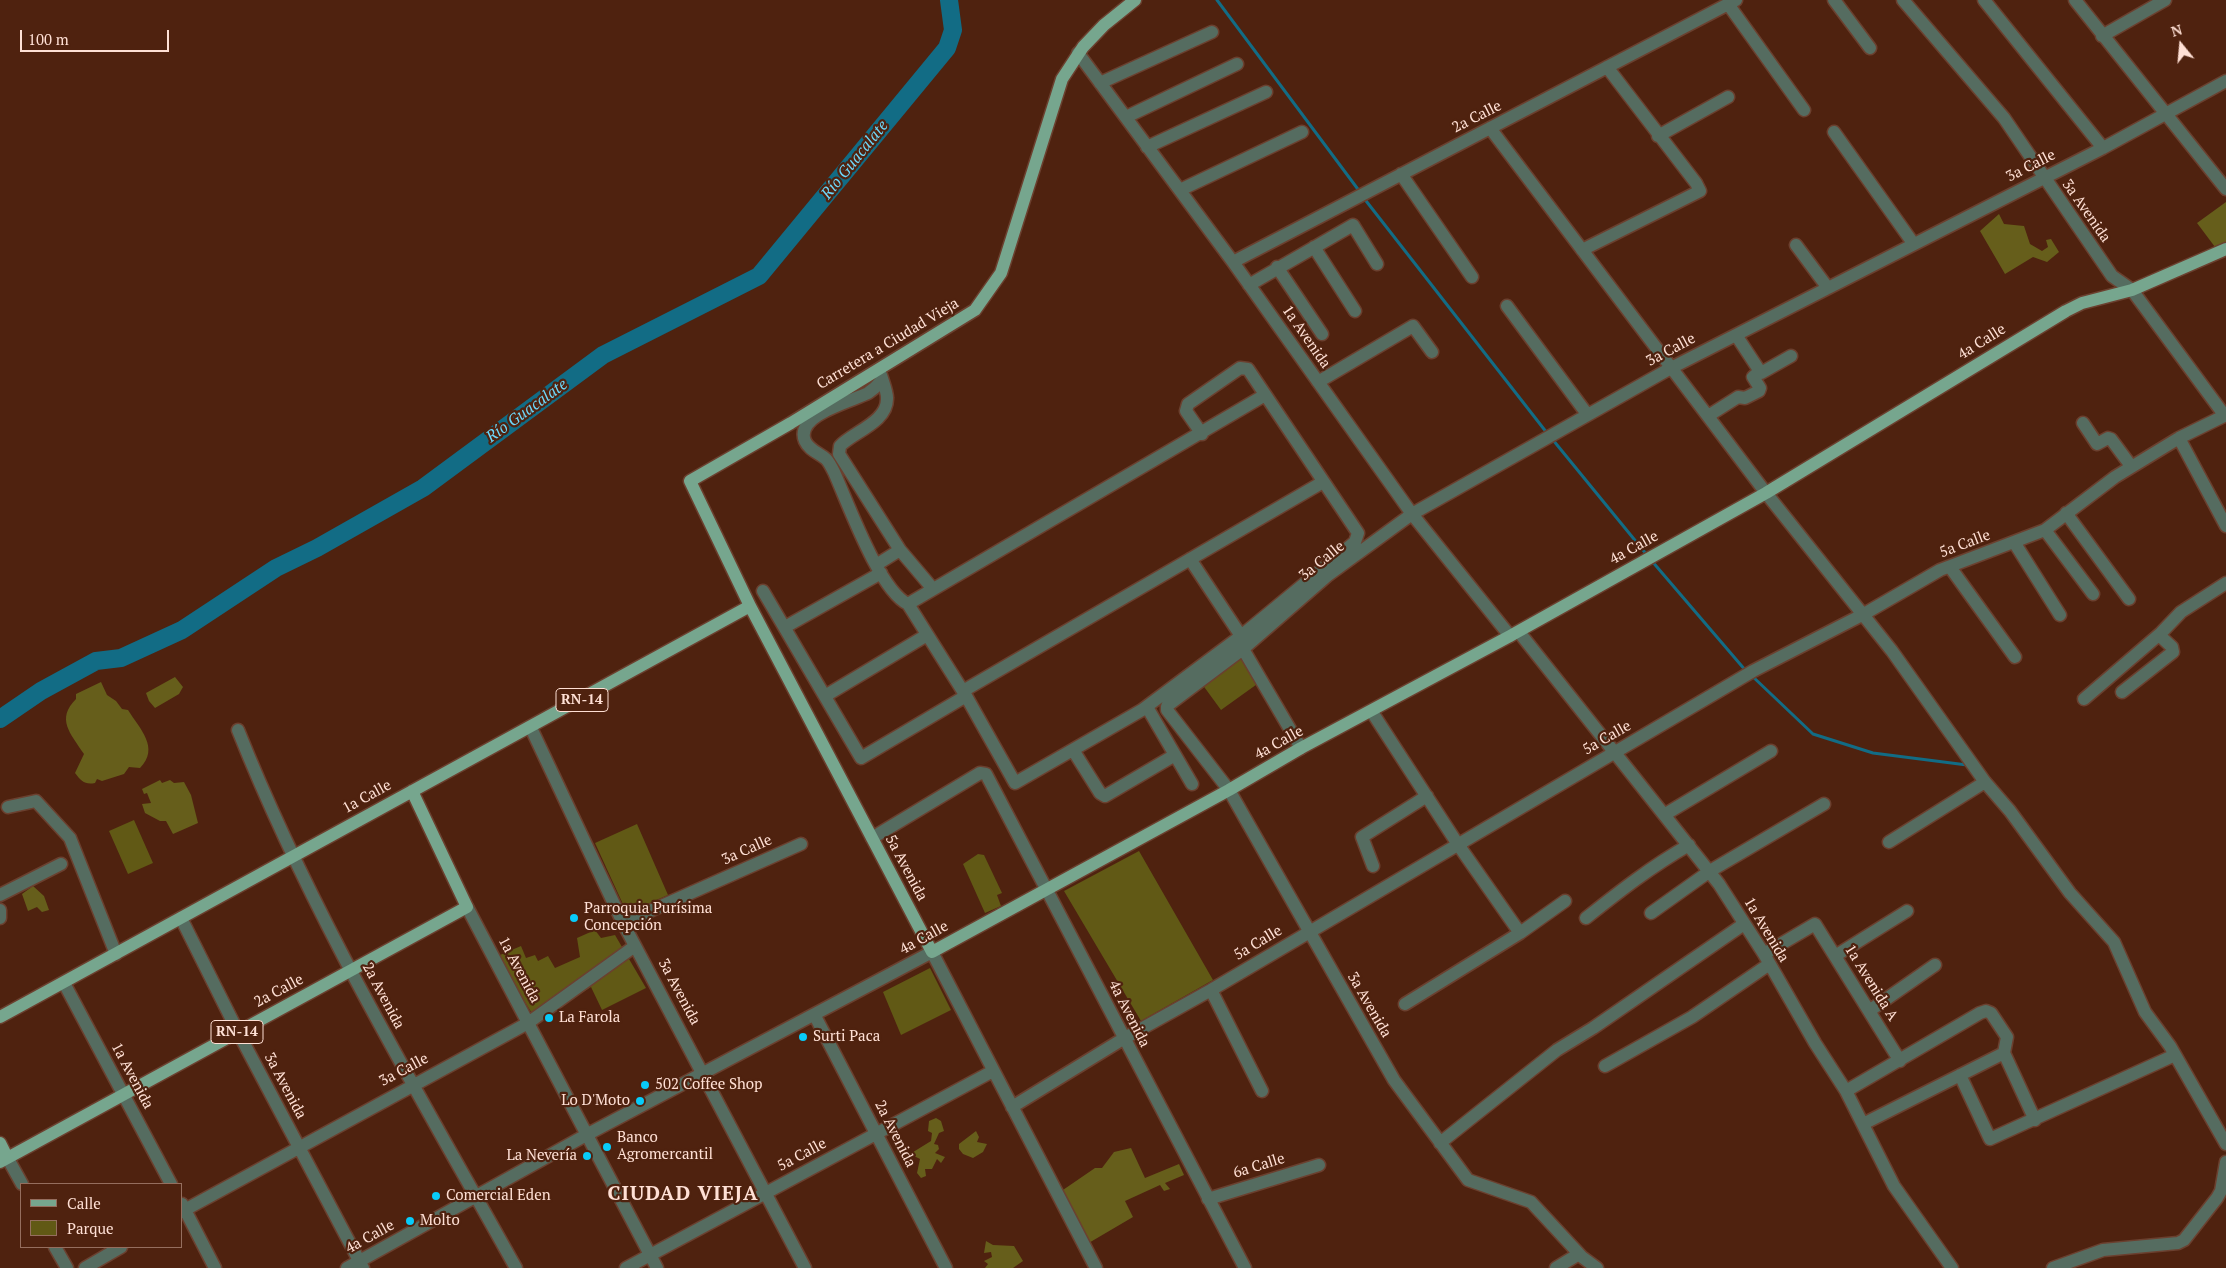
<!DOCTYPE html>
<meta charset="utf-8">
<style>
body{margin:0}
#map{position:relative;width:2226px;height:1268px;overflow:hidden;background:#4f220f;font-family:"PT Serif",serif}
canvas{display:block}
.legend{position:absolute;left:20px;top:1183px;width:162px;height:65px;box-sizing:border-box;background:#4f220f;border:1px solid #956e5e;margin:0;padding:6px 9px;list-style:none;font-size:15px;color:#ffe0d5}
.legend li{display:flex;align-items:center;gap:10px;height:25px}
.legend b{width:25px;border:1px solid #956e5e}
.north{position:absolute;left:2156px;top:20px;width:50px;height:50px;-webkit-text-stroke:4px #4f220f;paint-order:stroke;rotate:343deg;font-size:14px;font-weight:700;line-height:20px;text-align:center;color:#ffe0d5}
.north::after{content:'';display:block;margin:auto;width:18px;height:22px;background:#ffe0d5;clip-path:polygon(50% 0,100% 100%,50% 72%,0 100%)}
.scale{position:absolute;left:20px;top:30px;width:149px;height:22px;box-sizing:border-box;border:2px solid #ffe0d5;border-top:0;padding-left:6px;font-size:15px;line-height:18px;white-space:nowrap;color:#ffe0d5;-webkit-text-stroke:4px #4f220f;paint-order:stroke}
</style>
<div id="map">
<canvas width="2226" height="1268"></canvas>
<ul class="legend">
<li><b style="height:6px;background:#76a68e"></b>Calle</li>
<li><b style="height:14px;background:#615915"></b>Parque</li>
</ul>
<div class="north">N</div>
<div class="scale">100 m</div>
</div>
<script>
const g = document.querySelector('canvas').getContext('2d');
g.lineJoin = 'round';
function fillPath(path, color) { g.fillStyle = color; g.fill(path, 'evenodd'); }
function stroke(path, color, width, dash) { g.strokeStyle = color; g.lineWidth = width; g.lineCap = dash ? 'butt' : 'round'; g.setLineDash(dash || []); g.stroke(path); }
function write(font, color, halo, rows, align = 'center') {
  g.font = font + ' "PT Serif",serif'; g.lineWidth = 4.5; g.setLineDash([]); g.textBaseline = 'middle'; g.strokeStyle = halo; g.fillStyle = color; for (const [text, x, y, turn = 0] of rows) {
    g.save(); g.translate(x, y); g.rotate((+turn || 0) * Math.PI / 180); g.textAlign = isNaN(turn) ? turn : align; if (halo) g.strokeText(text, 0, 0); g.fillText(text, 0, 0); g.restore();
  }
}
fillPath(new Path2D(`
 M 1242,655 L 1260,682 L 1221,710 L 1202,684 Z
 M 134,820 L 153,863 L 128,874 L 109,831 Z
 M 637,824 L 668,895 L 627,913 L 595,843 Z
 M 1139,851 L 1213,980 L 1141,1021 L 1064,891 Z
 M 978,854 L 984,855 L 1002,893 L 997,895 L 1001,906 L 985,913 L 963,864 Z
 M 595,930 L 601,938 L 615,935 L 646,988 L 602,1010 L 591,987 L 537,1021 L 517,990 L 500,955 L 521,946 L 526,958 L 535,955 L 538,961 L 548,956 L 555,968 L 580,957 L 577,938 Z
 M 930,968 L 951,1010 L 901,1035 L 883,992 Z`), '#615915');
fillPath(new Path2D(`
 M 2226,202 L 2226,243 L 2215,247 L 2197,223 Z
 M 1999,214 L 2004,224 L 2024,226 L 2030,244 L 2042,251 L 2048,247 L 2046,240 L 2051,239 L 2059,252 L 2047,262 L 2033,257 L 2005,274 L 1980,231 Z
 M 175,677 L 183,687 L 179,694 L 155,708 L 149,701 L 146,693 Z
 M 101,682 L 107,695 L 116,701 L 122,709 L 128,710 C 140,729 160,748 140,768 L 129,767 L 124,774 L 102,781 L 97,779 L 95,783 C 85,785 81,781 75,773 L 84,754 C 70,733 56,719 76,699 L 76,694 Z
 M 160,780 L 162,783 L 170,780 L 174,783 L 184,782 L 191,795 L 198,823 L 173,834 L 166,821 L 160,821 L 145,813 L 142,804 L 151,803 L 147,793 L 144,794 L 142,789 Z
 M 33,886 L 44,896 L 49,910 L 42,912 L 37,907 L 28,911 L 22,894 Z
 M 936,1118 L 941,1121 L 944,1131 L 939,1133 L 934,1144 L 938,1145 L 939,1149 L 935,1153 L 945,1157 L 941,1163 L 937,1159 L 932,1169 L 925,1169 L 926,1176 L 921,1178 L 917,1173 L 920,1159 L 910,1154 L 931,1141 L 932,1133 L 928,1131 L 929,1121 Z
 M 976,1131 L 979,1137 L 977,1142 L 987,1144 L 983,1152 L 973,1158 L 963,1154 L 959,1149 L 959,1144 Z
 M 1131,1148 L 1145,1178 L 1179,1164 L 1184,1175 L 1165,1183 L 1170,1189 L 1164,1191 L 1160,1185 L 1125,1201 L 1133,1217 L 1087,1244 L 1060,1192 L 1095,1168 L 1102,1168 L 1114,1152 Z
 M 986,1241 L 993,1245 L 1014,1246 L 1023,1261 L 1013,1268 L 985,1268 L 988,1264 L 984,1261 L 992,1257 L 991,1252 L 984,1253 Z`), '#665e1b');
stroke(new Path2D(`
 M 1217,0 L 1360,192
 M 1363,197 L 1547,433
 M 1553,440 L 1647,555
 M 1651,560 L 1746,671
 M 1751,675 L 1813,734 L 1873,753 L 1967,765`), '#126c85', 3);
stroke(new Path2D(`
 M 0,719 L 41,691 L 96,661 L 121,658 L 182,630 L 276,568 L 317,548 L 423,488 L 603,355 L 759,276 L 947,48 L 953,30 L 949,0`), '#126c85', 18);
const minor = new Path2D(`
 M 1834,0 L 1870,48
 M 1903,0 L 2004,118 L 2112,276 L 2132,290 L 2225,416
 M 1984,0 L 2103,148
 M 2075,0 L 2226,189
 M 1728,4 L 1804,110
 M 2102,36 L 2165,0
 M 1078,53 L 1233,262 L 1412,514 L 1510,636
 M 1100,83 L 1212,32
 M 1126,117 L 1237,64
 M 1490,128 L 1766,493 L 1892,651 L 1985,782 L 2010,811 L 2070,893 L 2114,942 L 2145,1012 L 2170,1046 L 2226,1144
 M 1834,132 L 1913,243
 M 1658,136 L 1728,97
 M 1147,147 L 1266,92
 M 1401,174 L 1472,277
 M 1180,190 L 1302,132
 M 1796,245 L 1828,288
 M 1314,247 L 1355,311
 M 1582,250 L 1700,191 L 1696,183 L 1607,67
 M 1233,262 L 1736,0
 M 1277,267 L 1322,334
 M 1249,285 L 1353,225 L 1377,264
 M 1507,306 L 1587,414
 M 1736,335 L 1761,373 L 1791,356
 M 881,375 C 883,382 887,391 887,398 C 888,422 853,432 840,446 L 839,454 L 900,550 L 933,589
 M 882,380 C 878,385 874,389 868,393 C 853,401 794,415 805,441 C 809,450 819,453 826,459 C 829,462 832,468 834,472 C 848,503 879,590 908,604 L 966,696 L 1015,783 L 1142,710 L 1241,636 L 1355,542 L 1358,533 L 1248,369 L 1240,368 L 1188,404 L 1186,411 L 1202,434
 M 1318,382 L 1413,326 L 1432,352
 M 1708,416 L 1738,397 L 1745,398 L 1759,391 L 1760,388 L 1753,377 L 1760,371
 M 2083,423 L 2097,444 L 2108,438 L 2111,439 L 2131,466
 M 2179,438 L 2226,526
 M 2066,513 L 2129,599
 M 2045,530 L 2093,594
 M 2014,542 L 2060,615
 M 1190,559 L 1241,636
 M 876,565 L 900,550
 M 1950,567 L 2015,657
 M 763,591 L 861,758 L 966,696
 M 908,604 L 1265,395
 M 785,627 L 881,573
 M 1519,632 L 1719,884 L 1764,954 L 1815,1043 L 1846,1091 L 1894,1186 L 1952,1268
 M 1243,649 L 1301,748
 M 963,691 L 1323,482
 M 2122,692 L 2173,652 L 2172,647 L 2159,635
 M 825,696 L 927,635
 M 2084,699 L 2161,633 L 2181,612 L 2226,583
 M 1147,707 L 1192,784
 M 1372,712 L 1457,843 L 1520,933
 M 531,728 L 623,923 L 805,1268
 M 238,730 C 313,918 418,1092 516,1268
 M 1073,750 L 1100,793 L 1105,796 L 1175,755
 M 8,807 L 36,801 L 70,838 L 116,954
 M 1664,815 L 1771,751
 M 872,838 L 980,773 L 986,774 L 1245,1268
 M 1889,842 L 1985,782
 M 1373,866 L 1362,837 L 1427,796
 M 0,895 L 61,864
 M 467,907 L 657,1268
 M 0,910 L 0,918
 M 1651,913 L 1710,871 L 1824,804
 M 181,918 L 238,1032 L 363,1268
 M 1586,918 C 1620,891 1652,866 1689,845
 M 623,923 L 801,844
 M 1764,954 L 1815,924 L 1900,1061
 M 1835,956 L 1907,911
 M 64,983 L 171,1184
 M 1211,990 L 1262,1091
 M 1405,1004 L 1520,933 L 1565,901
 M 1869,1011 L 1935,965
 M 815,1016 L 946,1268
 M 2004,1053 L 2035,1120
 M 1605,1066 L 1692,1017 L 1768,965
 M 1960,1075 L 1990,1139 L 2175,1055
 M 1846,1091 L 1980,1013 L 1986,1011 L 1991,1013 L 2007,1037 L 2004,1053 L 1863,1124
 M 1012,1107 L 1123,1039 L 1211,990 L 1753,671 L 1864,614 L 1940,570 L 2045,530 L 2115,477 L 2179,438 L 2226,415
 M 1440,1143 L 1557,1050 L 1593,1028 L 1744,924
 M 7,1157 L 22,1184
 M 1208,1199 L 1319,1165
 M 182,1204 L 215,1268
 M 181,1212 L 528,1023 L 635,946
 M 55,1247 L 67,1268
 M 85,1268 L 121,1247
 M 347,1268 L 588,1134 L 932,952 L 1096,1268
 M 626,1268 L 993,1071
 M 1556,1268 L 1579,1254
 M 1597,1268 L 1582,1257 L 1531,1202 L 1468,1180 L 1394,1080 L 1229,790 L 1167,710 L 1167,706 L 1243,649 L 1327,576 L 1412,514 L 1671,368 L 2103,148 L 2226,81
 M 2053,1268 L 2103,1250 L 2178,1243 L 2184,1240 L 2217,1198 L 2221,1191 L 2226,1162`);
const major = new Path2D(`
 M 1135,0 L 1104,25 L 1083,47 L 1062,79 L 1001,273 L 975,310 L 791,423 L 690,481 L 750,606 L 932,952 L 1229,790 L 1301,748 L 1510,636 L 1766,493 L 2066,311 L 2082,303 L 2132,290 L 2226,249
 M 0,1017 L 750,606
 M 0,1143 L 7,1157
 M 0,1162 L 467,907 L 412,791`);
stroke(minor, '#6b402f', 15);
stroke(major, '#6b402f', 15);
stroke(minor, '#556c60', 12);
stroke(major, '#76a68e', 12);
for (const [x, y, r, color] of [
 [574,918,5,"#08cbf9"],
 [549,1018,5,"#08cbf9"],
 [803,1037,5,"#08cbf9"],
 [645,1085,5,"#08cbf9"],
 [640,1101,5,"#08cbf9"],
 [607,1147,5,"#08cbf9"],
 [587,1156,5,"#08cbf9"],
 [436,1196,5,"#08cbf9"],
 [410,1221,5,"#08cbf9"]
]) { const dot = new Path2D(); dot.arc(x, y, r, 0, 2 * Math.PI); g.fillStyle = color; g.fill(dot); stroke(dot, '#4f220f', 2); }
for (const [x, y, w] of [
 [582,700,52],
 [237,1032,52]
]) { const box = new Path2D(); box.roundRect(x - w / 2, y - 11.5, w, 23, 4); g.fillStyle = '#4f220f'; g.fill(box); stroke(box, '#ffe0d5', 1); }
write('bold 14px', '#ffe0d5', null, [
 ["RN-14",582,700],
 ["RN-14",237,1032]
]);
write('15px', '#ffe0d5', '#4f220f', [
 ["2a Calle",1477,117,-27],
 ["3a Calle",2031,166,-27],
 ["3a Avenida",2086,211,55],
 ["1a Avenida",1306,337,55],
 ["4a Calle",1982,342,-32],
 ["Carretera a Ciudad Vieja",888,344,-31],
 ["3a Calle",1671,350,-28],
 ["5a Calle",1965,544,-21],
 ["4a Calle",1634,548,-29],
 ["3a Calle",1322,561,-39],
 ["5a Calle",1607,738,-30],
 ["4a Calle",1279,743,-29],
 ["1a Calle",367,797,-29],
 ["3a Calle",747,850,-24],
 ["5a Avenida",906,868,62],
 ["1a Avenida",1766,930,59],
 ["4a Calle",924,938,-29],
 ["5a Calle",1258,943,-31],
 ["1a Avenida",519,970,62],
 ["1a Avenida A",1871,983,58],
 ["2a Calle",279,991,-28],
 ["3a Avenida",679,992,62],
 ["2a Avenida",383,996,62],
 ["3a Avenida",1369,1005,60],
 ["4a Avenida",1129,1014,63],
 ["3a Calle",404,1070,-28],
 ["1a Avenida",132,1076,62],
 ["3a Avenida",285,1086,62],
 ["2a Avenida",895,1134,63],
 ["5a Calle",802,1155,-28],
 ["6a Calle",1259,1166,-17],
 ["4a Calle",370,1237,-29]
]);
write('15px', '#ffe0d5', '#4f220f', [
 ["Parroquia Purísima",584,909],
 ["Concepción",584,926],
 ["La Farola",559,1018],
 ["Surti Paca",813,1037],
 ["502 Coffee Shop",655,1085],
 ["Lo D'Moto",630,1101,"right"],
 ["Banco",617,1138],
 ["Agromercantil",617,1155],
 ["La Nevería",577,1156,"right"],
 ["Comercial Eden",446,1196],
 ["Molto",420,1221]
], 'left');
write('italic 16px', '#6dd8fb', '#4f220f', [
 ["Río Guacalate",855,160,-51],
 ["Río Guacalate",527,411,-36]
]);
g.letterSpacing = '1px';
write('bold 20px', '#ffe0d5', '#4f220f', [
 ["CIUDAD VIEJA",683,1194]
]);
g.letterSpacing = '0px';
</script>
